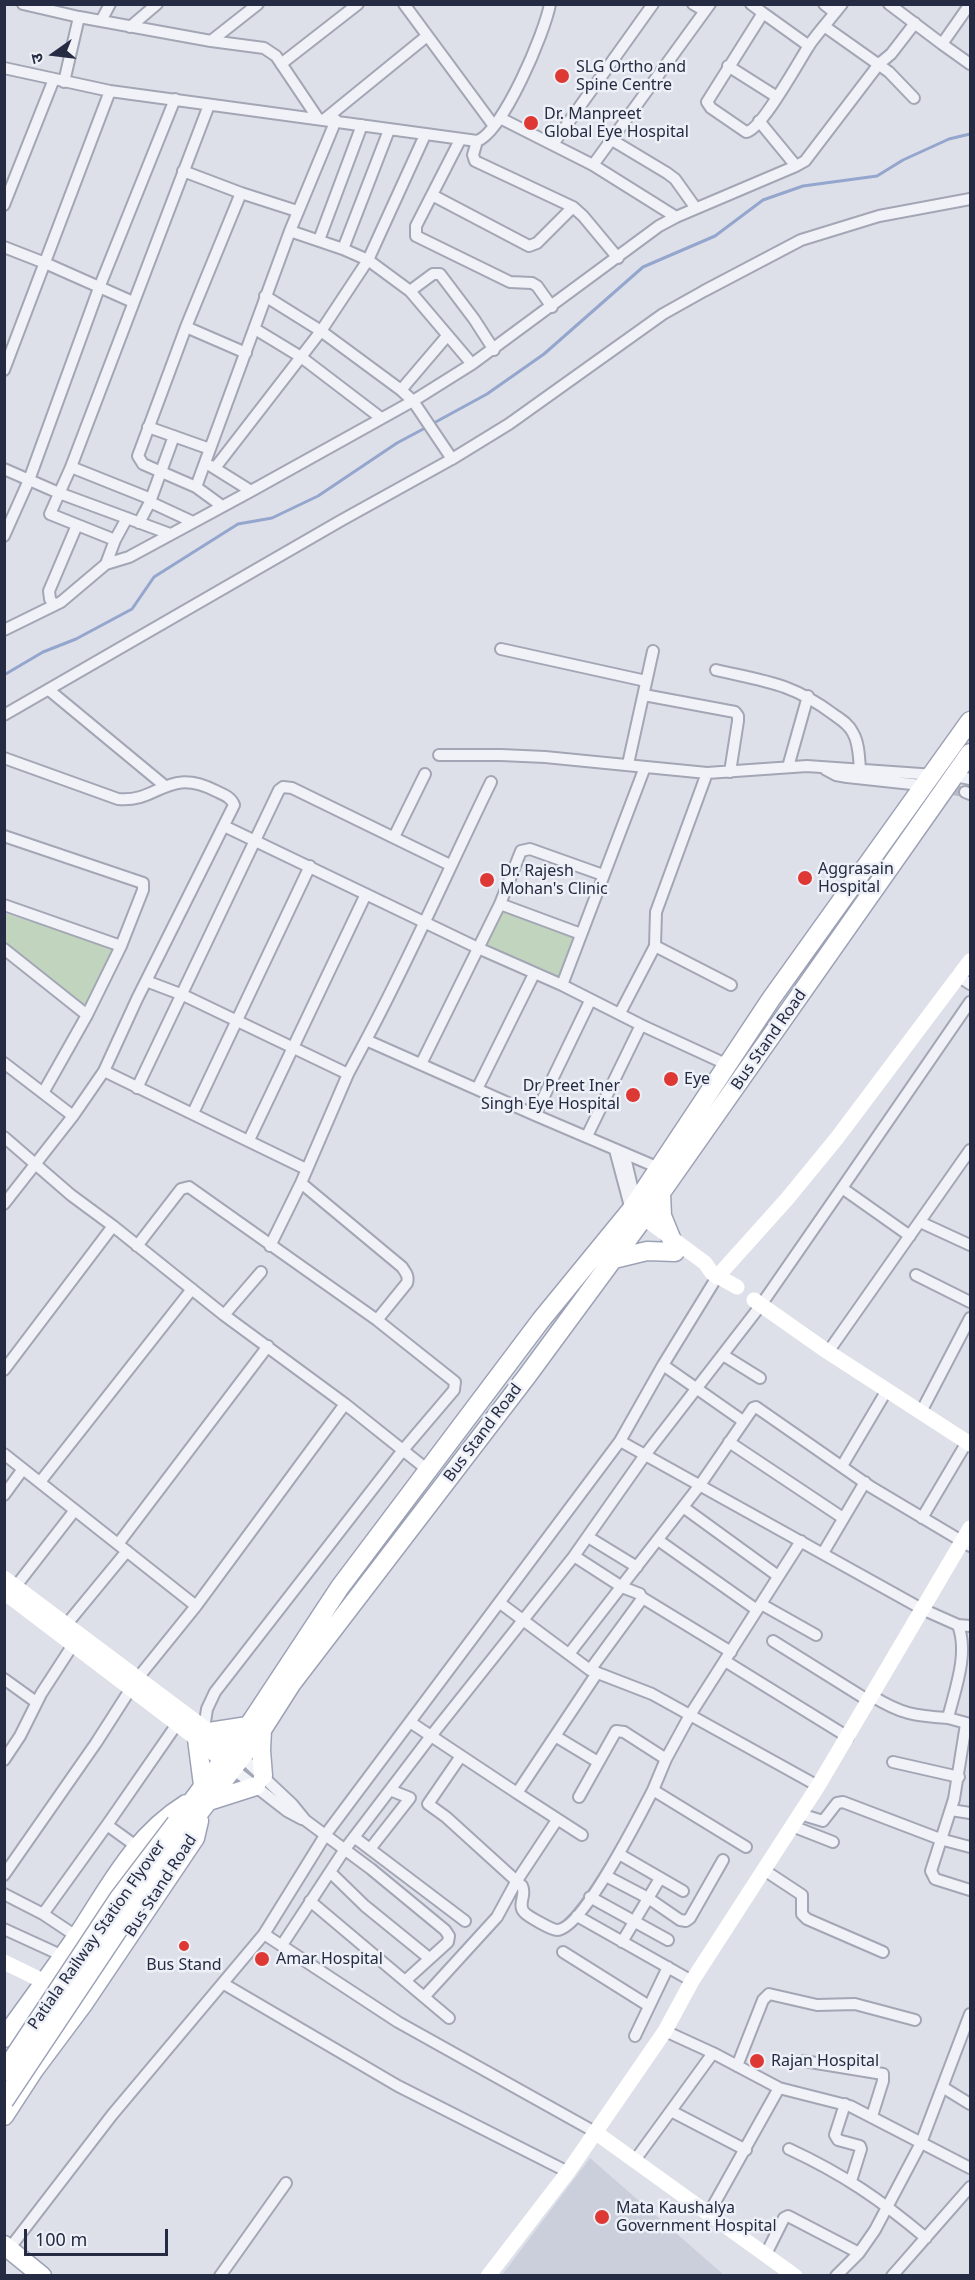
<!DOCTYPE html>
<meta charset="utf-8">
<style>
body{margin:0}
#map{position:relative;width:975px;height:2280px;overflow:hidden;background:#dee0e9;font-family:"Noto Sans","Noto Sans Devanagari",sans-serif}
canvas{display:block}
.frame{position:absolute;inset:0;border:6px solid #252b42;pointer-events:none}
.north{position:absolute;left:24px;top:24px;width:60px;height:60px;-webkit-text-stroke:4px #edf0f7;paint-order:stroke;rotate:256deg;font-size:16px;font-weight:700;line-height:24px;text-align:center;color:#252b42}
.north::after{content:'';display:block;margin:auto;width:21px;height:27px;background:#252b42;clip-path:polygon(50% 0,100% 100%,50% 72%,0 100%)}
.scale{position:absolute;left:24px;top:2229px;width:144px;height:27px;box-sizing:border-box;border:3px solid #252b42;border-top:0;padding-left:8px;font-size:18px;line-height:21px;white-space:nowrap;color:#252b42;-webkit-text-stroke:4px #edf0f7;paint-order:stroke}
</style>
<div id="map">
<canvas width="975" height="2280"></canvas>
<div class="frame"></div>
<div class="north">उ</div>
<div class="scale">100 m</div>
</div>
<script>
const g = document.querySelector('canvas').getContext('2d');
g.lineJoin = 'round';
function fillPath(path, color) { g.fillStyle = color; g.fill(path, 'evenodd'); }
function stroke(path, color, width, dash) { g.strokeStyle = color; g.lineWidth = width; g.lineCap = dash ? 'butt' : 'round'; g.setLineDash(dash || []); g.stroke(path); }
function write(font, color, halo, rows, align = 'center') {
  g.font = font + ' "Noto Sans",sans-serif'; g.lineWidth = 5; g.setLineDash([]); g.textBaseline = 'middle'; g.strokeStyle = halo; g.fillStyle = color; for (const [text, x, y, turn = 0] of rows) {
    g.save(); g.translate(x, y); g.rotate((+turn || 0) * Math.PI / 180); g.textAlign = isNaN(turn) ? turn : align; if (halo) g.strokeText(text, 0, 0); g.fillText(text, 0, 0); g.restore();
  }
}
fillPath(new Path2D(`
 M 590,2158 L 724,2275 L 502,2275 Z`), '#cbcfdb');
fillPath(new Path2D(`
 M 502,908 L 576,933 L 559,977 L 485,945 Z
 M 4,913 L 115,948 L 85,1009 L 5,944 Z`), '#c0d4be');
stroke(new Path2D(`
 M 432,424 L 487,394 L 544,354 L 643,267 L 715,236 L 763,200 L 803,186 L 877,176 L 903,160 L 949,139 L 970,134
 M 4,675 L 43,652 L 76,639 L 132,609 L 154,577 L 238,524 L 272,518 L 318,496 L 397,443 L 427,427`), '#94a6cd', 3);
stroke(new Path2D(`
 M 921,785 L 965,792`), '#b9bcc8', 10, [10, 5]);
const street = new Path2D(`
 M 23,4 L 79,17 L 64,82
 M 404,4 L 494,126
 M 693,4 L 705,11
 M 751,4 L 763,13 L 707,102 L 711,108 L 746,132 C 761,131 800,59 810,44 C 820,30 832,17 842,4
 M 824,4 L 834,12
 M 889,4 L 942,44 L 970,4
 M 763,13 L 809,46
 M 79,17 L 211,41 L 264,48 L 276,56 L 317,117
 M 101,21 L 110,4
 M 824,26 L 889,72 L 914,98
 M 130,27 L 157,4
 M 211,41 L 258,4
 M 942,44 L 970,64
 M 281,64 L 358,4
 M 728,66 L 777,97
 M 4,68 L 110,91 L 477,141 C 503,132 545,32 550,4
 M 500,118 L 593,165 L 676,217
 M 325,119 L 427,36
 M 759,121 L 796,166
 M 389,130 L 343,249 L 368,260 L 425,135
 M 460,140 L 416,226 L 416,236 L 510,282 L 532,283 L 537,286 L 552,307
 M 612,140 L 667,173 L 675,179 L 695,207
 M 477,141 L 473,155 L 475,161 L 573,207 L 583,216 L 618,258
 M 553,144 L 653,4
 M 593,165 L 710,4
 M 183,171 L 241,193 L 297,211
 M 432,195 L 529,246 L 537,243 L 573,207
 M 4,205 L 54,79
 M 290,231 L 343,249
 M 319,240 L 362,125
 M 4,247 L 45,263 L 133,302
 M 410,291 L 433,274 L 440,274 L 474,319 L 494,350
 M 265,296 L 321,331 L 401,390 L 413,401 L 452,459
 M 186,327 L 246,353
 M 255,329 L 301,357 L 381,418
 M 4,370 L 110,91
 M 401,390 L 447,336
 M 148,427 L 210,449
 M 211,466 L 251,491
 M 71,467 L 50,514 L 115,540
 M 215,468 L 321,331 L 368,260 L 410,291 L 472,364
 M 4,469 L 59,493 L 170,534
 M 196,487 L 290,231 L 336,120
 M 151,499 L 174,436
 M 222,506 L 196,487 L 143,464 L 138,456 L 186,327 L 241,193
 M 193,522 L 150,502 L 151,499 L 71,467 L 209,105
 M 139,523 L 150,502
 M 4,536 L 29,480 L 99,288 L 175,99
 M 106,564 L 115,540 L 127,518
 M 54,605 L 50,599 L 49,591 L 77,525
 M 4,630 L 61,602 L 106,564 L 129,557 L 251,491 L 413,401 L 472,364 L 659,226 L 676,217 L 796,166 L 805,161 L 879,64 L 891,54 L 915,23
 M 501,649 L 646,681
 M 716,670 C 764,681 792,683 833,714 C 840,719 849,724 853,733 C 859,743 859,758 860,769
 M 49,690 L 165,786
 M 644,695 L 735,712 L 738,716 L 738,721 L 730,772
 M 4,715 L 342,520 L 452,459 L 509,424 L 663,314 L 704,291 L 801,240 L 879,216 L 970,199
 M 439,755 L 501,755 L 545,757 L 707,773 L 807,766 L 935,775
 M 4,758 L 118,799 C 159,803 167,766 216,791 C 224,795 231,797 234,805 L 137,999 L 104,1071 L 73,1116
 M 628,764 L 653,651
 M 788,767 L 808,696
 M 825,769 L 836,775 L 847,777 L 921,785
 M 950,775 L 970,779
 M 965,792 L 970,794
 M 224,826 L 478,948 L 562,985 L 641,1025 L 728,1065
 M 4,836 L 143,883 L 143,890 L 121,946 L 87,1015
 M 394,837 L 425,774
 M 500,904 L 581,934
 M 4,905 L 121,946
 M 655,946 L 731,985
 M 4,949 L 87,1015 L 43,1093
 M 958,976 L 970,984
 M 146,981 L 183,995 L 348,1074 L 366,1040 L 535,1115 L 659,1168
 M 562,985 L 645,767
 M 620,1013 L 655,946 L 656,912 L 707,773
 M 366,1040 C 411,956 449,868 491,782
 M 4,1063 L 73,1116 L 4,1204
 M 421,1064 L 500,904 L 521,851 L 530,849 L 603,875
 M 104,1071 L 306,1169
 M 137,1088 L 279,790 L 283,787 L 292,788 L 450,865
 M 477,1089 L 534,974
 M 193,1113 L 310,866
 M 535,1115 L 590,1001
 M 587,1136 L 641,1025
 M 4,1137 L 71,1195 L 113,1226 L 224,1315 L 345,1404 L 429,1471
 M 249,1140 L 366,894
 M 615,1150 L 631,1210
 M 624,1153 L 633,1191
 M 301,1183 L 402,1267 C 406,1273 409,1276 407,1283 L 377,1320
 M 842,1188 L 970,1002
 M 920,1222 L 970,1245
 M 137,1246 L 181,1189 L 189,1187 L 377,1320 L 455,1382 L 454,1390 L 403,1450 L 215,1692 L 207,1709 L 204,1729
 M 270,1246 L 301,1183 L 348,1074
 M 916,1275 L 970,1302
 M 224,1315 L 261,1272
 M 828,1352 L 970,1150
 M 723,1355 L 760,1378
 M 663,1365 L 743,1421
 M 4,1370 L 113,1226
 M 921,1412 L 970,1318
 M 620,1441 L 922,1609 L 958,1625 C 969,1654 955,1689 948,1718 L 970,1724
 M 729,1442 L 843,1518
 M 4,1454 L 196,1606 L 345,1404
 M 842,1466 L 887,1390
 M 40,1482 L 192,1289
 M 4,1495 L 23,1469
 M 683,1507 L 778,1576
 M 922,1518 L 967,1442
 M 588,1537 L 637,1567
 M 658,1540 L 757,1610
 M 118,1544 L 268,1346
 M 823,1553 L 865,1482
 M 574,1556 L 622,1587 L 640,1594 L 642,1599 L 590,1670
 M 16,1586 L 75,1510
 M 641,1597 L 731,1652
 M 500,1603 L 590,1670 L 652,1694 L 818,1786
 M 761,1604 L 816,1635
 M 66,1625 L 127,1551
 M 958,1625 L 970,1626
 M 773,1641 L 869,1701
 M 569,1654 L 700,1485 L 753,1408 L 756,1407 L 871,1487 L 970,1546
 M 725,1661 L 848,1737
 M 4,1679 L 36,1702
 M 872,1696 C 901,1714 915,1716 948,1718
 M 410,1722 L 517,1793
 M 966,1724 L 954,1799 L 931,1871 L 935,1879 L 970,1890
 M 555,1736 L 598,1762
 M 461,1756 L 428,1804 L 446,1817 L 522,1886 C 527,1895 517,1904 524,1912 C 527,1916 552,1930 557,1930 C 582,1930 641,1813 653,1790
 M 242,1757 L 292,1804 L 305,1820 L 371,1869 L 445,1930 L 449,1936 L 448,1942 L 405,1981
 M 4,1760 L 20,1736 L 41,1694 L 76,1640
 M 893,1762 L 959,1777
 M 233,1769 L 287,1811 L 302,1819
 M 579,1797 L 616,1731 L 624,1732 L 666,1759
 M 951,1810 L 970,1813
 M 800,1814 L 823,1821 L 837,1803 L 843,1802 L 940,1839 L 970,1847
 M 107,1825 L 136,1846
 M 792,1826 L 833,1842
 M 582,1835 L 517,1793 L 597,1673
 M 354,1837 L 465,1921
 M 746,1847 L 653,1790 L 666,1759 L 690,1715 L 801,1541
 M 370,1849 L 410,1798 L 390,1790
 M 619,1854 L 683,1891
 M 764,1870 L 802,1895 L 802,1914 L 807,1919 L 883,1952
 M 330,1872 L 365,1906 L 429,1958
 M 4,1875 L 96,1743 L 137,1679 L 196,1606
 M 606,1876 L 648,1898 L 680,1920 L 686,1921 L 690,1918 L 723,1860
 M 4,1894 L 43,1914 L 76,1936
 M 590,1897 L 668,1940
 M 310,1901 L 449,2018
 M 43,1914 L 107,1825 L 177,1724
 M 577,1916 L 692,1981
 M 4,1929 L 63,1956
 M 622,1942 L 659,1880
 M 282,1945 L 345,1849 L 431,1736 L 574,1556 L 645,1455 L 761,1305 L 842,1188 L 910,1236
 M 563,1952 L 649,2006
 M 224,1984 L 398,2086 L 568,2172
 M 424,1997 L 497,1917 L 516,1882 L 557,1820
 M 665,2031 L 713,2053 L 779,2088 L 850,2106 L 970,2168
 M 635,2036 L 668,1967
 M 804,2061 L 883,2074 L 883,2081 L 872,2116
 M 737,2066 L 763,2000 L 769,1994 L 817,2005 L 855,2004 L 915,2020
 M 944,2088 L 970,2104
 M 845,2104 L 835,2135 L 838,2140 L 860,2146 L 861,2149 L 851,2181
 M 671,2111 L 746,2150
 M 595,2132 L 398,2022 L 264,1934 L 326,1834 L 620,1441 L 663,1365 L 717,1277
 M 789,2149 C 843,2174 881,2200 926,2238
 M 635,2160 L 713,2053
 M 709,2213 L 779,2088
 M 9,2249 L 112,2115 L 264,1934
 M 766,2254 L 784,2218 L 788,2216 L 859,2253
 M 220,2276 L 286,2183
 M 836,2276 L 859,2253 L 875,2230 L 921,2143 L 970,2014
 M 892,2276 L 970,2187`);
const primary = new Path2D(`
 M 661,1193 L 662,1216 L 671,1238
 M 614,1259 L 647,1251 L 675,1252
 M 262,1730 L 261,1750 L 263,1776
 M 209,1732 L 248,1726
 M 197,1739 L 203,1785
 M 209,1801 L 256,1786
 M 176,1823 L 253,1719 L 340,1587 L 541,1320 L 631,1210 L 771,999 L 970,721
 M 188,1832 L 199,1813 L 262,1730 L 292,1683 L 527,1376 L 639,1224 L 970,753
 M 4,2038 C 29,2003 55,1968 79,1933 C 111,1884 135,1836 186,1804
 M 4,2116 L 34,2070 L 84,2003 L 195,1838 L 199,1821
 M 4,2245 L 42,2276`);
stroke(street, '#a3a6b4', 14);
stroke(primary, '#9ca2b6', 21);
stroke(street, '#f1f2f7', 10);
stroke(new Path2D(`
 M 639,1208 L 643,1217 L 705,1263 L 712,1273 L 737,1287
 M 717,1277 L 787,1199 L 837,1138 L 970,961
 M 754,1300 L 828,1352 L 970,1444
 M 4,1578 L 239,1754
 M 4,1592 L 197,1739 L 230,1767
 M 4,1962 L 55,1987
 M 595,2132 L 795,2276
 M 488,2276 L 568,2172 L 665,2031 L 692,1981 L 818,1786 L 970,1528`), '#fff', 15);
stroke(primary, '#fff', 18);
const primaryBridge = new Path2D(`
 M 4,2072 L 119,1898 L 176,1823
 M 4,2101 L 132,1909 L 188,1832`);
stroke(primaryBridge, '#9ca2b6', 21, []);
stroke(primaryBridge, '#fff', 18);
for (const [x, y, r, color] of [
 [562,76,8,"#dd3834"],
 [531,123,8,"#dd3834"],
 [805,878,8,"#dd3834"],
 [487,880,8,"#dd3834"],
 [671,1079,8,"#dd3834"],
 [633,1095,8,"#dd3834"],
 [184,1946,6,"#dd3834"],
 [262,1959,8,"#dd3834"],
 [757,2061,8,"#dd3834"],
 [602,2217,8,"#dd3834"]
]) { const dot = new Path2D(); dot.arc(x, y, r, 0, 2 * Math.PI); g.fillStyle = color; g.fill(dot); stroke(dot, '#edf0f7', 2); }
write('16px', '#252b42', '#edf0f7', [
 ["SLG Ortho and",576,67],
 ["Spine Centre",576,85],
 ["Dr. Manpreet",544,114],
 ["Global Eye Hospital",544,132],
 ["Aggrasain",818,869],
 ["Hospital",818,887],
 ["Dr. Rajesh",500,871],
 ["Mohan's Clinic",500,889],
 ["Eye",684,1079],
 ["Dr Preet Iner",620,1086,"right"],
 ["Singh Eye Hospital",620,1104,"right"],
 ["Amar Hospital",276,1959],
 ["Bus Stand",184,1965,"center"],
 ["Rajan Hospital",771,2061],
 ["Mata Kaushalya",616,2208],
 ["Government Hospital",616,2226]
], 'left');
write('16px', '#252b42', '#edf0f7', [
 ["Bus Stand Road",769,1040,-55],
 ["Bus Stand Road",483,1433,-53],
 ["Bus Stand Road",161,1886,-57],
 ["Patiala Railway Station Flyover",97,1935,-55]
]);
</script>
